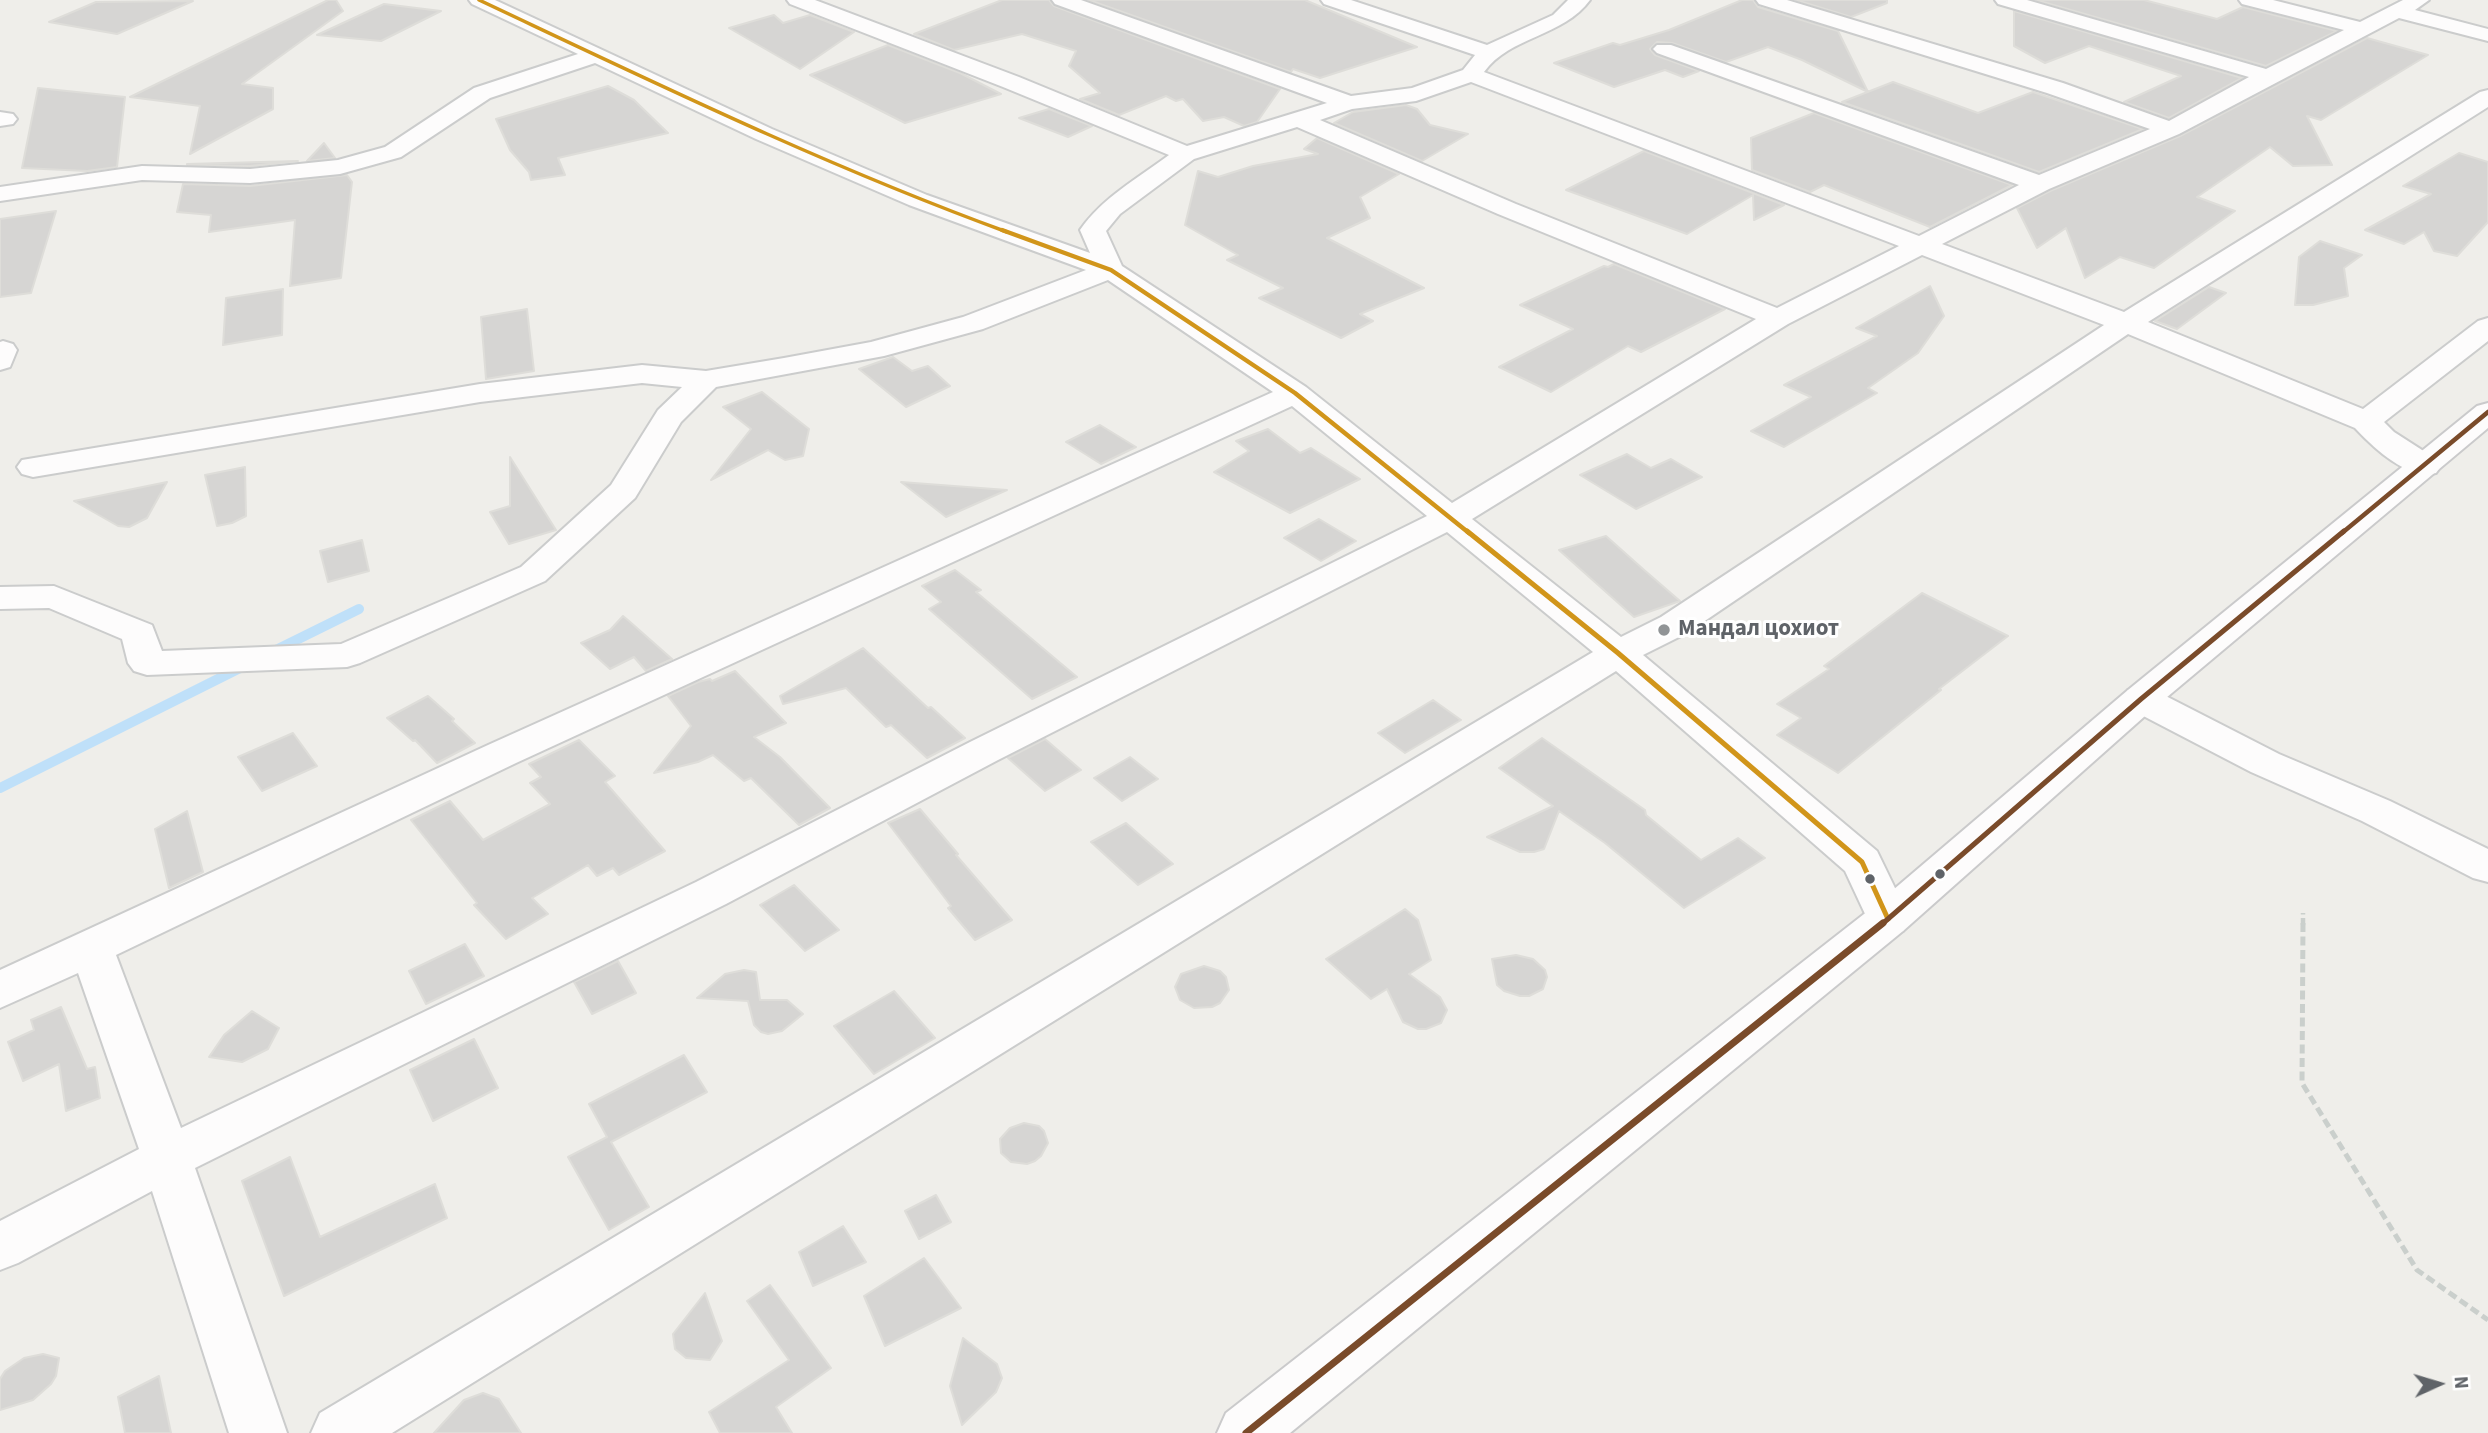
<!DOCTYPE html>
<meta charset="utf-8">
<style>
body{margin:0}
#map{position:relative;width:2488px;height:1433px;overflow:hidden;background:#efeeea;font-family:"Source Sans 3",sans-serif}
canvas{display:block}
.north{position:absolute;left:2404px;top:1349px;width:70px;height:70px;-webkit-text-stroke:5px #fff;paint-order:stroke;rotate:86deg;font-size:19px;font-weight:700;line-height:28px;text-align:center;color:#5f6368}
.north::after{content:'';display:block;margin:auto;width:24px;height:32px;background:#5f6368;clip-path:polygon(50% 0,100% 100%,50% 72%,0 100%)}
</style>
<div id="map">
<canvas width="2488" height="1433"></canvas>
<div class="north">N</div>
</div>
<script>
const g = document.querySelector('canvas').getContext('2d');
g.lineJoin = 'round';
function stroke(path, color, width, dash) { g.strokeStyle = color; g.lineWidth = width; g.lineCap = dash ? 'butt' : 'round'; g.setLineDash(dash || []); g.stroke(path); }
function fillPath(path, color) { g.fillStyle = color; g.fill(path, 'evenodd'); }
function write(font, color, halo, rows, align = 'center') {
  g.font = font + ' "Source Sans 3",sans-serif'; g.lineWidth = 6; g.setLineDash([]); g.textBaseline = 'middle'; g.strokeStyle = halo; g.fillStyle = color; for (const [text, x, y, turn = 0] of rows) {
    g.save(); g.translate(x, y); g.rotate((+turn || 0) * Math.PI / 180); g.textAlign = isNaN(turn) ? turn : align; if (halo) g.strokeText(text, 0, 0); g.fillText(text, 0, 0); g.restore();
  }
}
stroke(new Path2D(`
 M 274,651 L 359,609
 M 0,788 L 244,666`), '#bfe0f9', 10);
const building = new Path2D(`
 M 328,0 L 336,0 L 343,11 L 242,84 L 273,88 L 273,109 L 190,154 L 200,106 L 130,97 Z
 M 1002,0 L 1049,0 L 1054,6 L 1280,89 L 1257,122 L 1244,126 L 1224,117 L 1203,121 L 1183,99 L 1176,101 L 1166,96 L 1119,115 L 1080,99 L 1100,93 L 1069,66 L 1076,51 L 1022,34 L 954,50 L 914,34 Z
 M 1089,0 L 1305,0 L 1417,47 L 1320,78 L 1293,69 L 1291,72 Z
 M 1742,0 L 1753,0 L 1758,7 L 1838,31 L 1868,92 L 1802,60 L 1768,47 L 1726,62 L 1672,43 L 1657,42 L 1650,49 L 1655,55 L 1699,71 L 1683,77 L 1665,70 L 1614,87 L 1554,63 L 1613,43 L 1620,45 L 1669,30 Z
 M 1796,0 L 1887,0 L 1887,3 L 1851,17 Z
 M 2036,0 L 2144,0 L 2217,19 L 2243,7 L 2337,31 L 2266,66 Z
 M 193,1 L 117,34 L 49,22 L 96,2 Z
 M 384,4 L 441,11 L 381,41 L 317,35 Z
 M 2014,11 L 2242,78 L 2169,118 L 2124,102 L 2181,76 L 2089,46 L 2045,63 L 2014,46 Z
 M 774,15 L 783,23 L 810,15 L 854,32 L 800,69 L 729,28 Z
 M 2367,38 L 2428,55 L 2321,120 L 2307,116 L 2332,165 L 2293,166 L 2270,147 L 2197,197 L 2235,211 L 2154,268 L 2120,257 L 2085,278 L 2066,228 L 2037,248 L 2017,208 L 2050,191 L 2180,136 Z
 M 888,45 L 960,73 L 1001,94 L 905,123 L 810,75 Z
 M 1893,82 L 1978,113 L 2033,92 L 2143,129 L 2039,172 L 1842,102 Z
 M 608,86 L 634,100 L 668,133 L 558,158 L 565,175 L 531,180 L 529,172 L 510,150 L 496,119 Z
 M 38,88 L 125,97 L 117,167 L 87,171 L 22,168 Z
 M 1406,105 L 1417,109 L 1430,125 L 1468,134 L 1422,161 L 1334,123 L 1353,112 Z
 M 1049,109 L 1092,126 L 1068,137 L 1019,118 Z
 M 1814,113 L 2012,185 L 1930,227 L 1824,185 L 1810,192 L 1752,170 L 1751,138 Z
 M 1317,138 L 1399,174 L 1360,197 L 1370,218 L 1327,238 L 1424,288 L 1360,314 L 1373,321 L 1341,338 L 1259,298 L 1283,288 L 1227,260 L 1238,255 L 1185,225 L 1198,171 L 1218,177 L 1253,166 L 1318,154 L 1304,149 Z
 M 324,143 L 335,158 L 307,161 Z
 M 1644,151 L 1784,205 L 1754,220 L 1753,195 L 1687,234 L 1566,190 Z
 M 2459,153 L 2488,162 L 2488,222 L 2457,256 L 2434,251 L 2424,232 L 2404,244 L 2365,230 L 2431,194 L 2403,186 Z
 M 298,161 L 250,166 L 187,165 L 187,164 Z
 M 347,175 L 352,182 L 341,278 L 290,286 L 295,220 L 209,232 L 211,215 L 177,212 L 183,184 L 250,186 Z
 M 56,211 L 31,293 L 0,297 L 0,219 Z
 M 2320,241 L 2362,255 L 2344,268 L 2348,296 L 2313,305 L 2295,305 L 2299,257 Z
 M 1614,264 L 1725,309 L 1641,352 L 1628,346 L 1551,392 L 1499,367 L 1573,329 L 1520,305 L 1604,266 L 1608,267 Z
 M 1930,286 L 1944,316 L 1918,353 L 1868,388 L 1877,393 L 1784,447 L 1751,431 L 1811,397 L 1784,385 L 1877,336 L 1856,328 Z
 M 2209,287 L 2226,293 L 2177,329 L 2155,321 Z
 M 283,289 L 282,335 L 223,345 L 226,298 Z
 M 527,309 L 534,371 L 486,379 L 481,317 Z
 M 893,357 L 912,371 L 928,366 L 950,386 L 906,407 L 859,369 Z
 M 762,392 L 809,429 L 803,456 L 785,460 L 768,450 L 711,480 L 751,429 L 723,407 Z
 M 1100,425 L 1136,447 L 1101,464 L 1066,442 Z
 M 1268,429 L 1300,453 L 1311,448 L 1360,479 L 1290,513 L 1214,472 L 1249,451 L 1236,441 Z
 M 1627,454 L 1651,468 L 1671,459 L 1702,477 L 1636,509 L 1580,475 Z
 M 510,457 L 556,530 L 509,544 L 490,512 L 510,506 Z
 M 245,467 L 246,516 L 232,523 L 217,526 L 205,475 Z
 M 167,482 L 147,518 L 129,527 L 118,526 L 74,501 Z
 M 901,482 L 1007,490 L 946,517 Z
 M 1319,519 L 1356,541 L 1321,561 L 1284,538 Z
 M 1606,536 L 1643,569 L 1680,601 L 1634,617 L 1559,550 Z
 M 362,540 L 369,571 L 328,582 L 320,551 Z
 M 955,570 L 981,590 L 976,592 L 1077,677 L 1032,699 L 929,609 L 941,602 L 922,586 Z
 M 1922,593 L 2008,636 L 1939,689 L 1941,690 L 1838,773 L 1777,735 L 1801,718 L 1777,704 L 1829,669 L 1824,666 Z
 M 623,616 L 629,621 L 672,659 L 646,671 L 634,657 L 610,669 L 581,643 L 610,630 Z
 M 863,648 L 928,708 L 931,707 L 965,738 L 927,758 L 891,725 L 886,727 L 846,688 L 783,704 L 780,696 Z
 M 735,671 L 786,723 L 754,737 L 780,757 L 830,808 L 799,825 L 751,778 L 744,781 L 713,755 L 698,762 L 654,773 L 691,726 L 668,696 L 698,682 L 710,679 L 712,681 Z
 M 428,696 L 454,719 L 452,721 L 475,743 L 437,763 L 415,740 L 413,741 L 387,718 Z
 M 1433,700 L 1461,720 L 1405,753 L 1378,733 Z
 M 293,733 L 317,766 L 262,791 L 238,757 Z
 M 1542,738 L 1645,810 L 1646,815 L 1701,860 L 1738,838 L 1765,858 L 1684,908 L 1605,843 L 1559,811 L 1544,849 L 1534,852 L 1520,852 L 1487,837 L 1553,806 L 1499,768 Z
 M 1045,739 L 1081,770 L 1045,791 L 1008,758 Z
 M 579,740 L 615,776 L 605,782 L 665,851 L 619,875 L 613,868 L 597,876 L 588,865 L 532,898 L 548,914 L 506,939 L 474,905 L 477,903 L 411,820 L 450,801 L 483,840 L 550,804 L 530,783 L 541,777 L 529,764 Z
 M 1130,757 L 1158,779 L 1122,801 L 1094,778 Z
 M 920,809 L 958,854 L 956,855 L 1012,920 L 975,940 L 948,908 L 951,906 L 888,823 Z
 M 187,811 L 203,872 L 169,888 L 155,829 Z
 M 1126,823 L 1173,864 L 1138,885 L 1091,842 Z
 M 794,885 L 839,930 L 805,951 L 760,905 Z
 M 1405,909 L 1418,920 L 1431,960 L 1409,974 L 1440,997 L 1447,1010 L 1441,1023 L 1426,1029 L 1418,1029 L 1403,1022 L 1387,989 L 1371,999 L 1326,959 Z
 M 465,944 L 484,976 L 426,1004 L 409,971 Z
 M 1516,955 L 1533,959 L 1545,970 L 1547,977 L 1543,989 L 1529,996 L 1520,996 L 1504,991 L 1497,985 L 1492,959 Z
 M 618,961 L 636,993 L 592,1014 L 574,982 Z
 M 1204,966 L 1220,971 L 1226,977 L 1229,990 L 1220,1003 L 1212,1007 L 1194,1008 L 1180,1000 L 1175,987 L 1181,974 Z
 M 744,970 L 756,972 L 760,1000 L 787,1000 L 803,1014 L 782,1031 L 768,1034 L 761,1032 L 754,1025 L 748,1001 L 697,998 L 725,974 Z
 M 894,991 L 935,1038 L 874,1074 L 834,1026 Z
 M 61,1007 L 87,1069 L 95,1067 L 100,1098 L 66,1111 L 59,1064 L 23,1081 L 8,1042 L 34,1030 L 31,1020 Z
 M 252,1011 L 279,1028 L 268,1049 L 242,1062 L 209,1057 L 224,1035 Z
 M 474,1039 L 498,1088 L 433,1121 L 410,1070 Z
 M 684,1055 L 707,1092 L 611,1142 L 649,1207 L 609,1230 L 568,1157 L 607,1137 L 589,1104 Z
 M 1024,1123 L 1039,1126 L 1044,1131 L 1048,1143 L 1041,1156 L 1035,1161 L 1027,1164 L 1011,1162 L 1001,1153 L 1000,1139 L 1010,1128 Z
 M 290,1157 L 320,1237 L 435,1184 L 447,1218 L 284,1296 L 242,1181 Z
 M 936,1195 L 951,1222 L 919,1239 L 905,1211 Z
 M 843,1226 L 866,1262 L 813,1286 L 799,1252 Z
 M 924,1258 L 961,1308 L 885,1346 L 864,1296 Z
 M 770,1285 L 831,1368 L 776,1407 L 792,1433 L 720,1433 L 709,1412 L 789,1360 L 747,1301 Z
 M 705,1293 L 722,1341 L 710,1360 L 686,1358 L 675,1349 L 673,1334 Z
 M 963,1338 L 997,1364 L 1002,1378 L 996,1392 L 962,1425 L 950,1386 Z
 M 43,1354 L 59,1358 L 56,1376 L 51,1384 L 33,1400 L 0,1410 L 0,1379 L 5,1371 L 24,1358 Z
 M 159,1376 L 171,1433 L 125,1433 L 118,1397 Z
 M 483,1393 L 499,1399 L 521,1433 L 434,1433 L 464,1400 Z`);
fillPath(building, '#d6d5d3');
stroke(building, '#deddd9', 2);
const minor = new Path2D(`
 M 469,0 L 495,0 L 772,129 L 927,195 L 1090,253 L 1080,230 C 1102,198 1138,178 1169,155 L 1003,87 L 790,4 L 787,0 L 815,0 L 1019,77 L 1187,146 L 1327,103 L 1055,4 L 1052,0 L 1081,0 L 1351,96 L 1412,88 L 1463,70 L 1475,55 L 1324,4 L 1321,0 L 1351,0 L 1487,45 L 1553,15 L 1568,0 L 1590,0 C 1563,37 1510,36 1484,72 L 1919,236 L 2019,185 L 1657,53 L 1653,49 L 1657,45 L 1671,45 L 2039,175 L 2150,129 L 2047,93 L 1759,4 L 1756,0 L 1787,0 L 2063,83 L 2169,121 L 2249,77 L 1998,4 L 1995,0 L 2027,0 L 2266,69 L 2344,30 L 2242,4 L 2239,0 L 2273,0 L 2360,22 L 2403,0 L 2429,0 L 2415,10 L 2488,29 L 2488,41 L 2399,18 L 2179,134 L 2049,189 L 1942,244 L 2124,312 L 2480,92 L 2488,90 L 2488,107 L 2148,322 L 2363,409 L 2478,321 L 2488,318 L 2488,341 L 2384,422 L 2394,432 L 2436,459 L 2441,466 L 2436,473 C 2407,480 2374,448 2355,428 L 2128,334 L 1687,633 L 1643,655 L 1877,851 L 1910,919 L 1903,931 L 1888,935 L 1873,931 L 1845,871 L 1616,671 L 392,1433 L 311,1433 L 320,1413 L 1593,652 L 1447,532 L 998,760 L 726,904 L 195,1168 L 287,1433 L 229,1433 L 152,1191 L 18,1263 L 0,1270 L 0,1221 L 139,1149 L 78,973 L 0,1008 L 0,970 L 488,745 L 1273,392 L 1108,280 L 983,329 L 884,356 L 716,387 L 681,422 L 635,498 L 545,581 L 360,663 L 347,667 L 147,675 L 134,671 L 128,663 L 122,639 L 49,608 L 0,609 L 0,587 L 54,586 L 152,625 L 162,651 L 341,644 L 521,567 L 611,485 L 658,410 L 682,387 L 642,383 L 480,402 L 33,477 L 22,474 L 17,467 L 22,460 L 480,384 L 642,365 L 706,371 L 784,358 L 871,342 L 963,317 L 1086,270 L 909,205 L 756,139 L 595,63 L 490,98 L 401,157 L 340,174 L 250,183 L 142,180 L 0,201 L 0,187 L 142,166 L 250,169 L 338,160 L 385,147 L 474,88 L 578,54 L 472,4 ZM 1471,82 L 1899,246 L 1777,308 L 1516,204 L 1320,120 L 1352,109 L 1416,101 ZM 1297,127 L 1498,214 L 1756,319 L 1452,503 L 1306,387 L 1122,266 L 1106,231 L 1120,214 L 1194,159 ZM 1922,255 L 2104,325 L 1661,617 L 1621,637 L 1472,519 L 1788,324 ZM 1292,406 L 1427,516 L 970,742 L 696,882 L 181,1128 L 116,955 L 516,763 Z
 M 0,112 L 13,114 L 17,119 L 13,124 L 0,126 Z
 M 3,341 L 13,344 L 17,350 L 10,367 L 0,370 L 0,342 Z
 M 2141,687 L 2154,690 L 2279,754 L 2390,801 L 2488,849 L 2488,882 L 2473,878 L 2362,821 L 2251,772 L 2128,708 L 2122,699 L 2128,690 Z`);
const secondary = new Path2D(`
 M 2488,403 L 2488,428 L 2154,708 L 1903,931 L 1290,1433 L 1217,1433 L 1226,1413 L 1873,907 L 2128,690 L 2477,406 Z`);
stroke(minor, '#cbcccc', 4);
stroke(secondary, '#cacacb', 4);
stroke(new Path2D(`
 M 2303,925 L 2303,913`), '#cacfcc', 4.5, [7, 3.5]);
stroke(new Path2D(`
 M 2303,923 L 2302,1083 L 2417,1270 L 2488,1320`), '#cacfcc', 5, [9, 4.5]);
fillPath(minor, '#fdfcfc');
fillPath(secondary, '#fdfcfc');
stroke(new Path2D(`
 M 479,0 C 653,82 826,166 1007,232`), '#d1951a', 3.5);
stroke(new Path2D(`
 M 1002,230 L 1111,270 L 1295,393 L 1469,533`), '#d1951a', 4.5);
stroke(new Path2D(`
 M 1467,531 L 1618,653 L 1862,862 L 1888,919`), '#d1951a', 5);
stroke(new Path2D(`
 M 2342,533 L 2488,412`), '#7a4b2a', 4.5);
stroke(new Path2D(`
 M 1881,925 L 2141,699 L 2344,531`), '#7a4b2a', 5);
stroke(new Path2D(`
 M 1246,1433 L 1883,923`), '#7a4b2a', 7);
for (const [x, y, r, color] of [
 [1664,630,7,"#919496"],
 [1940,874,6,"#5f6368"],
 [1870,879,6,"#5f6368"]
]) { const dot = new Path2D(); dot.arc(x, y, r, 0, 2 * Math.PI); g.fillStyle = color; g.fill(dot); stroke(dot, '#fff', 2.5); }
write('bold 23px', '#5f6368', '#fff', [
 ["Мандал цохиот",1678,630]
], 'left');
</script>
